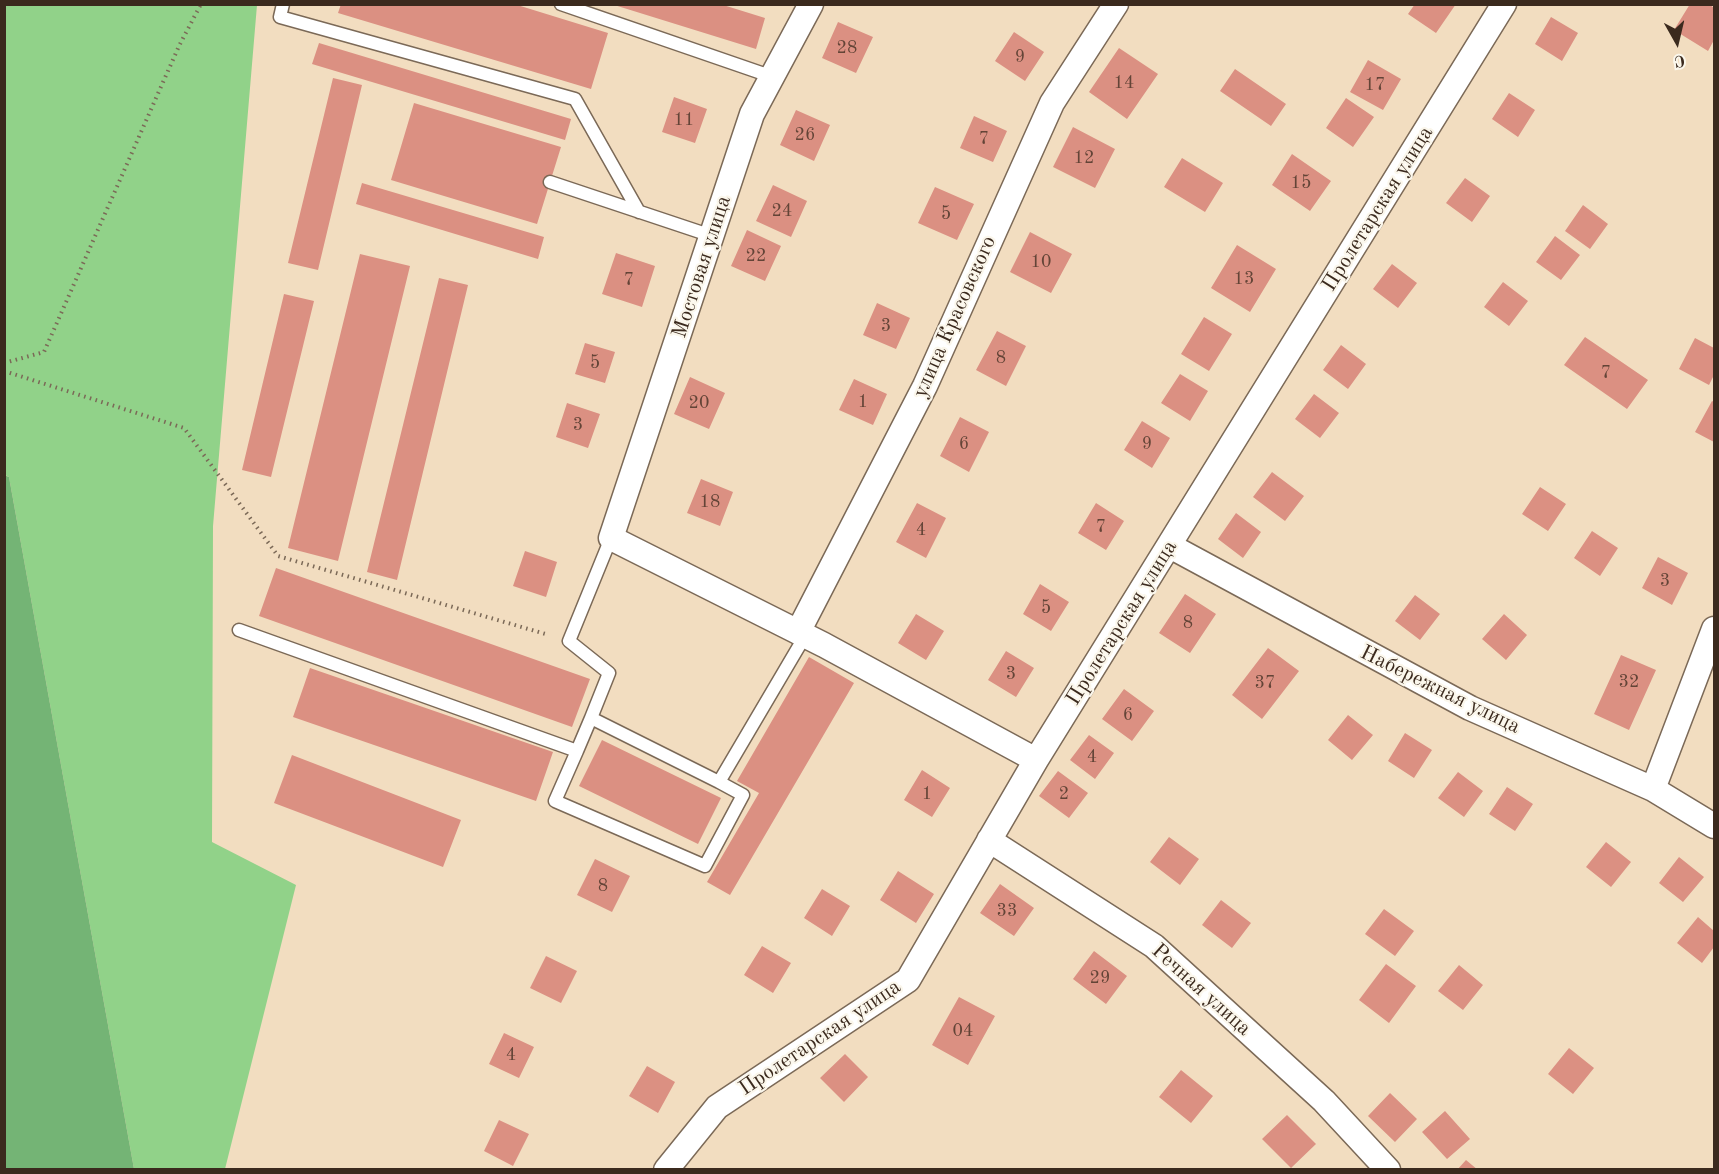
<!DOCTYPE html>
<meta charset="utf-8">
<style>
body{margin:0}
#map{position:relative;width:1719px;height:1174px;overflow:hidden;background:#f2ddc0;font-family:"Old Standard TT",serif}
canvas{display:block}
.frame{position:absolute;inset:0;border:6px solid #3b2a1e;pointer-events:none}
.north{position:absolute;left:1647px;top:12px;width:60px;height:60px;-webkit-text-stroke:4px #fbf7ec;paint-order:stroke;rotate:172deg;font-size:16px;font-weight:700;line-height:24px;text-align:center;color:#3b2a1e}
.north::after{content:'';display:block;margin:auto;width:21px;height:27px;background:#3b2a1e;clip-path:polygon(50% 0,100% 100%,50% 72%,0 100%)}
</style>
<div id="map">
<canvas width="1719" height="1174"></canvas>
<div class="frame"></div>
<div class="north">С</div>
</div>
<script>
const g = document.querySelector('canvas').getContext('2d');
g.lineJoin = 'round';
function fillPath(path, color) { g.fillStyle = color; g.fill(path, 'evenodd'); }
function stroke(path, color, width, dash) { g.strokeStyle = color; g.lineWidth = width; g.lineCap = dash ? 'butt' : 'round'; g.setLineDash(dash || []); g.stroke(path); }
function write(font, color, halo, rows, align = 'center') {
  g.font = font + ' "Old Standard TT",serif'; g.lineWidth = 4.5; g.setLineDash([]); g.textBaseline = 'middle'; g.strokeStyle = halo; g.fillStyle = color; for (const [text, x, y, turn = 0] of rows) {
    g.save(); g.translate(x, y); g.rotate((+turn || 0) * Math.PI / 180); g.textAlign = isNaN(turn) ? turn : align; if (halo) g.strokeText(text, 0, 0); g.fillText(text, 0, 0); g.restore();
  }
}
fillPath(new Path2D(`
 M 4,5 L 257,5 L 213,526 L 212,842 L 296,885 L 225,1169 L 134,1169 L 9,477 L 5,475 Z`), '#91d289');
fillPath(new Path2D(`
 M 4,475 L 9,477 L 134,1169 L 5,1169 Z`), '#74b475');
fillPath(new Path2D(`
 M 341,4 L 514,4 L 608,33 L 591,89 L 338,13 Z
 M 611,4 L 720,4 L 765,18 L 756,49 Z
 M 1415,4 L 1456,4 L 1436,33 L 1408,14 Z
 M 1690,4 L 1709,4 L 1714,8 L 1714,40 L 1708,51 L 1674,30 Z
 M 1551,17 L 1578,33 L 1562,61 L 1535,44 Z
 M 838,22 L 873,37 L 856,73 L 822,58 Z
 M 1014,32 L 1044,52 L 1025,81 L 995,61 Z
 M 319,43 L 571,119 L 565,140 L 312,64 Z
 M 1119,48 L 1158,74 L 1127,119 L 1089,92 Z
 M 1368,60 L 1401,79 L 1383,110 L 1350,92 Z
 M 1235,69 L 1286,104 L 1271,126 L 1220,91 Z
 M 333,78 L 362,85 L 318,270 L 288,263 Z
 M 1509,93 L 1535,110 L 1518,137 L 1492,119 Z
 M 674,97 L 707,109 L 695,143 L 662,132 Z
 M 1346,98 L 1374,117 L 1353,147 L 1326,128 Z
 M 414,103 L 561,147 L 537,224 L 391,180 Z
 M 796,110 L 830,125 L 814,161 L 780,145 Z
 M 974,116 L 1007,131 L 993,162 L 960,148 Z
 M 1073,127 L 1115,149 L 1095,188 L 1053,167 Z
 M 1292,154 L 1331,181 L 1310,211 L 1272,185 Z
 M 1182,158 L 1223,183 L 1205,212 L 1164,187 Z
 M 1465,178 L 1490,196 L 1472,222 L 1446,203 Z
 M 362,183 L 544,237 L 538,259 L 356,204 Z
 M 773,185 L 807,201 L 791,237 L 756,221 Z
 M 935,187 L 974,204 L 957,240 L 918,223 Z
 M 1583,205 L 1608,224 L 1590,249 L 1565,231 Z
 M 747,230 L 781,246 L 765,281 L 731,266 Z
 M 1030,232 L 1072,254 L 1051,293 L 1010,272 Z
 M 1555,236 L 1580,255 L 1561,280 L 1536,262 Z
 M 1237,245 L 1276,269 L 1250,312 L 1211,288 Z
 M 616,253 L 655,266 L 642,307 L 602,294 Z
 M 360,254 L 410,266 L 338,561 L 288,548 Z
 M 1392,264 L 1417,283 L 1398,308 L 1373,289 Z
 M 439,278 L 468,285 L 397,580 L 367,572 Z
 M 1503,282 L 1528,301 L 1509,326 L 1484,307 Z
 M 284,294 L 314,301 L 271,477 L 242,470 Z
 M 877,303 L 910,318 L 896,349 L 863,335 Z
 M 1204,317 L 1232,334 L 1209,371 L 1181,354 Z
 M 997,331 L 1026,346 L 1006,386 L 976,370 Z
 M 1585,337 L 1648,380 L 1627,409 L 1564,365 Z
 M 1695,338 L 1714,348 L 1714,375 L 1709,385 L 1679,369 Z
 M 585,343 L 615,352 L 605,383 L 575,374 Z
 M 1341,345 L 1366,364 L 1348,389 L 1323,370 Z
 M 1180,374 L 1208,391 L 1190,421 L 1161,403 Z
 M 690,377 L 725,393 L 709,429 L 674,414 Z
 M 854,379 L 887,394 L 873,425 L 839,410 Z
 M 1314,394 L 1339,413 L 1320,438 L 1295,419 Z
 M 1712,401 L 1714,402 L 1714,442 L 1695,432 Z
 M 567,403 L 600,414 L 588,448 L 556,437 Z
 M 960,417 L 989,432 L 969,472 L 940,456 Z
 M 1142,421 L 1170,438 L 1152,468 L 1124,450 Z
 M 1272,472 L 1304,496 L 1285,521 L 1253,497 Z
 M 701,479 L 733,492 L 720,526 L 687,513 Z
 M 1540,487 L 1566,504 L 1548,531 L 1522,514 Z
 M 917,503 L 946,518 L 926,558 L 896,542 Z
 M 1096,503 L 1124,521 L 1106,550 L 1078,533 Z
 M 1236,513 L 1261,532 L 1243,558 L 1218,539 Z
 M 1592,531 L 1618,548 L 1600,576 L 1574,558 Z
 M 525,551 L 557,562 L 546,597 L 513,586 Z
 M 1658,557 L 1688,573 L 1672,605 L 1642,588 Z
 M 276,568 L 590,679 L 572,727 L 259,616 Z
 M 1040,584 L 1069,602 L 1051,631 L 1023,614 Z
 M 1185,594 L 1216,614 L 1190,653 L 1159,633 Z
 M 1415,595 L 1440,614 L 1420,640 L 1395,621 Z
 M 916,614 L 944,631 L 926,660 L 898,643 Z
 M 1504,614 L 1527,635 L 1506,660 L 1482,639 Z
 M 1268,648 L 1299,671 L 1262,719 L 1232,695 Z
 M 1006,651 L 1034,668 L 1016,697 L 988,680 Z
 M 1621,655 L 1656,670 L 1629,730 L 1594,714 Z
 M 809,657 L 854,683 L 730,895 L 707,882 L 759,793 L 737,781 Z
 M 310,668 L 553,752 L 536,801 L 293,717 Z
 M 1124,689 L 1154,711 L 1132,741 L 1102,719 Z
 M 1348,715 L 1373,735 L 1352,760 L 1328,740 Z
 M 1405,733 L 1432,750 L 1414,778 L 1388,761 Z
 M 1089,735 L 1114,753 L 1095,779 L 1070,760 Z
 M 602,740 L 721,798 L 698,844 L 579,786 Z
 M 292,755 L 461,820 L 443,867 L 274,803 Z
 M 922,770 L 950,788 L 932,817 L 904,800 Z
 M 1058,771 L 1088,793 L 1069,818 L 1039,796 Z
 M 1458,772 L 1483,791 L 1464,817 L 1438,798 Z
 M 1507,787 L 1533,804 L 1515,831 L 1489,814 Z
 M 1169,837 L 1199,859 L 1180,885 L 1150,862 Z
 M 1606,842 L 1631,862 L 1611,887 L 1586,867 Z
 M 1679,857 L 1704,877 L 1683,902 L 1659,883 Z
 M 595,859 L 630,876 L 612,912 L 577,895 Z
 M 898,871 L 934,894 L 916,923 L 880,900 Z
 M 1000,884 L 1034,908 L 1014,936 L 980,913 Z
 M 822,889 L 850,906 L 832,936 L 804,918 Z
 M 1221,900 L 1251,923 L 1232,948 L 1202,925 Z
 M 1384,909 L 1414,931 L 1395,956 L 1365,934 Z
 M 1698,917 L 1714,931 L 1714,947 L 1702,963 L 1677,943 Z
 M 762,946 L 791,963 L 773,993 L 744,975 Z
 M 1094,951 L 1127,976 L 1106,1004 L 1073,979 Z
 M 546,956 L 577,971 L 561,1003 L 530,988 Z
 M 1386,964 L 1416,986 L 1389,1023 L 1359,1000 Z
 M 1459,965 L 1483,985 L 1463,1010 L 1438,991 Z
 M 959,997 L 995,1016 L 968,1065 L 932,1045 Z
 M 504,1033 L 534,1047 L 519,1078 L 489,1064 Z
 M 1569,1048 L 1594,1068 L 1573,1094 L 1548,1074 Z
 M 845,1054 L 868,1077 L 844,1102 L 820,1078 Z
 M 647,1066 L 675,1082 L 658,1113 L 629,1096 Z
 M 1181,1070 L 1213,1096 L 1191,1123 L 1159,1097 Z
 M 1390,1093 L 1417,1119 L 1395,1142 L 1368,1116 Z
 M 1445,1111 L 1470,1139 L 1447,1159 L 1422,1132 Z
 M 1287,1115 L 1316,1144 L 1291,1168 L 1262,1139 Z
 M 499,1120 L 529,1134 L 513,1166 L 484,1151 Z
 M 1466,1160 L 1478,1170 L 1457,1170 Z`), '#db9082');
const lane = new Path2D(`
 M 283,4 L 280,17 L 575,99 L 639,212
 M 561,4 L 773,77
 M 550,182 L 712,236
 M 239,630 L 577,751 L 591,718 L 719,782
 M 591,718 L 609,673 L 569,641 L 611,538
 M 577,751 L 555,801 L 705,866 L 743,795 L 719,782 L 805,636`);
const street = new Path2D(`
 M 811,4 L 752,114 L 611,538 L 824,645 L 1036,760
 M 1170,546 L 1470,708 L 1653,789 L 1714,826
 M 798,632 L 925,386 L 1052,103 L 1116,4
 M 1653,789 L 1714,629
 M 989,840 L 1154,946 L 1324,1101 L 1388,1170
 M 666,1170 L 717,1107 L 908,980 L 1036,760 L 1504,4`);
stroke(lane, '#7b6957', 15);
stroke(street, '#7b6957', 27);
stroke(new Path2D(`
 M 4,363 L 44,352 L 179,46 L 201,4
 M 4,371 L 184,428 L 278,556 L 549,635`), '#7b6957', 4, [1.5, 4.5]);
stroke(lane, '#fff', 12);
stroke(street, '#fff', 24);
write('18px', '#634437', null, [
 ["28",847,48],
 ["9",1020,57],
 ["14",1124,83],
 ["17",1375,85],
 ["11",684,120],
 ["26",805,135],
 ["7",984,139],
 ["12",1084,158],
 ["15",1301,183],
 ["24",782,211],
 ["5",946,214],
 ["22",756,256],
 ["10",1041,262],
 ["13",1244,279],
 ["7",629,280],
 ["3",886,326],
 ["8",1001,358],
 ["5",595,363],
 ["7",1606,373],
 ["1",863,402],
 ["20",699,403],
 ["3",578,425],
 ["6",964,444],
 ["9",1147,444],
 ["18",710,502],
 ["7",1101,527],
 ["4",921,530],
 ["3",1665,581],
 ["5",1046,608],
 ["8",1188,623],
 ["3",1011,674],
 ["32",1629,682],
 ["37",1265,683],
 ["6",1128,715],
 ["4",1092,757],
 ["1",927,794],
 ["2",1064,794],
 ["8",603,886],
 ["33",1007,911],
 ["29",1100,978],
 ["04",963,1031],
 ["4",511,1055]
]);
write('21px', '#3b2a1e', '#fbf7ec', [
 ["Пролетарская улица",1378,209,-58],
 ["Мостовая улица",702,267,-72],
 ["улица Красовского",955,317,-66],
 ["Пролетарская улица",1122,623,-58],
 ["Набережная улица",1440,690,26],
 ["Речная улица",1201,990,42],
 ["Пролетарская улица",820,1038,-34]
]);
</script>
